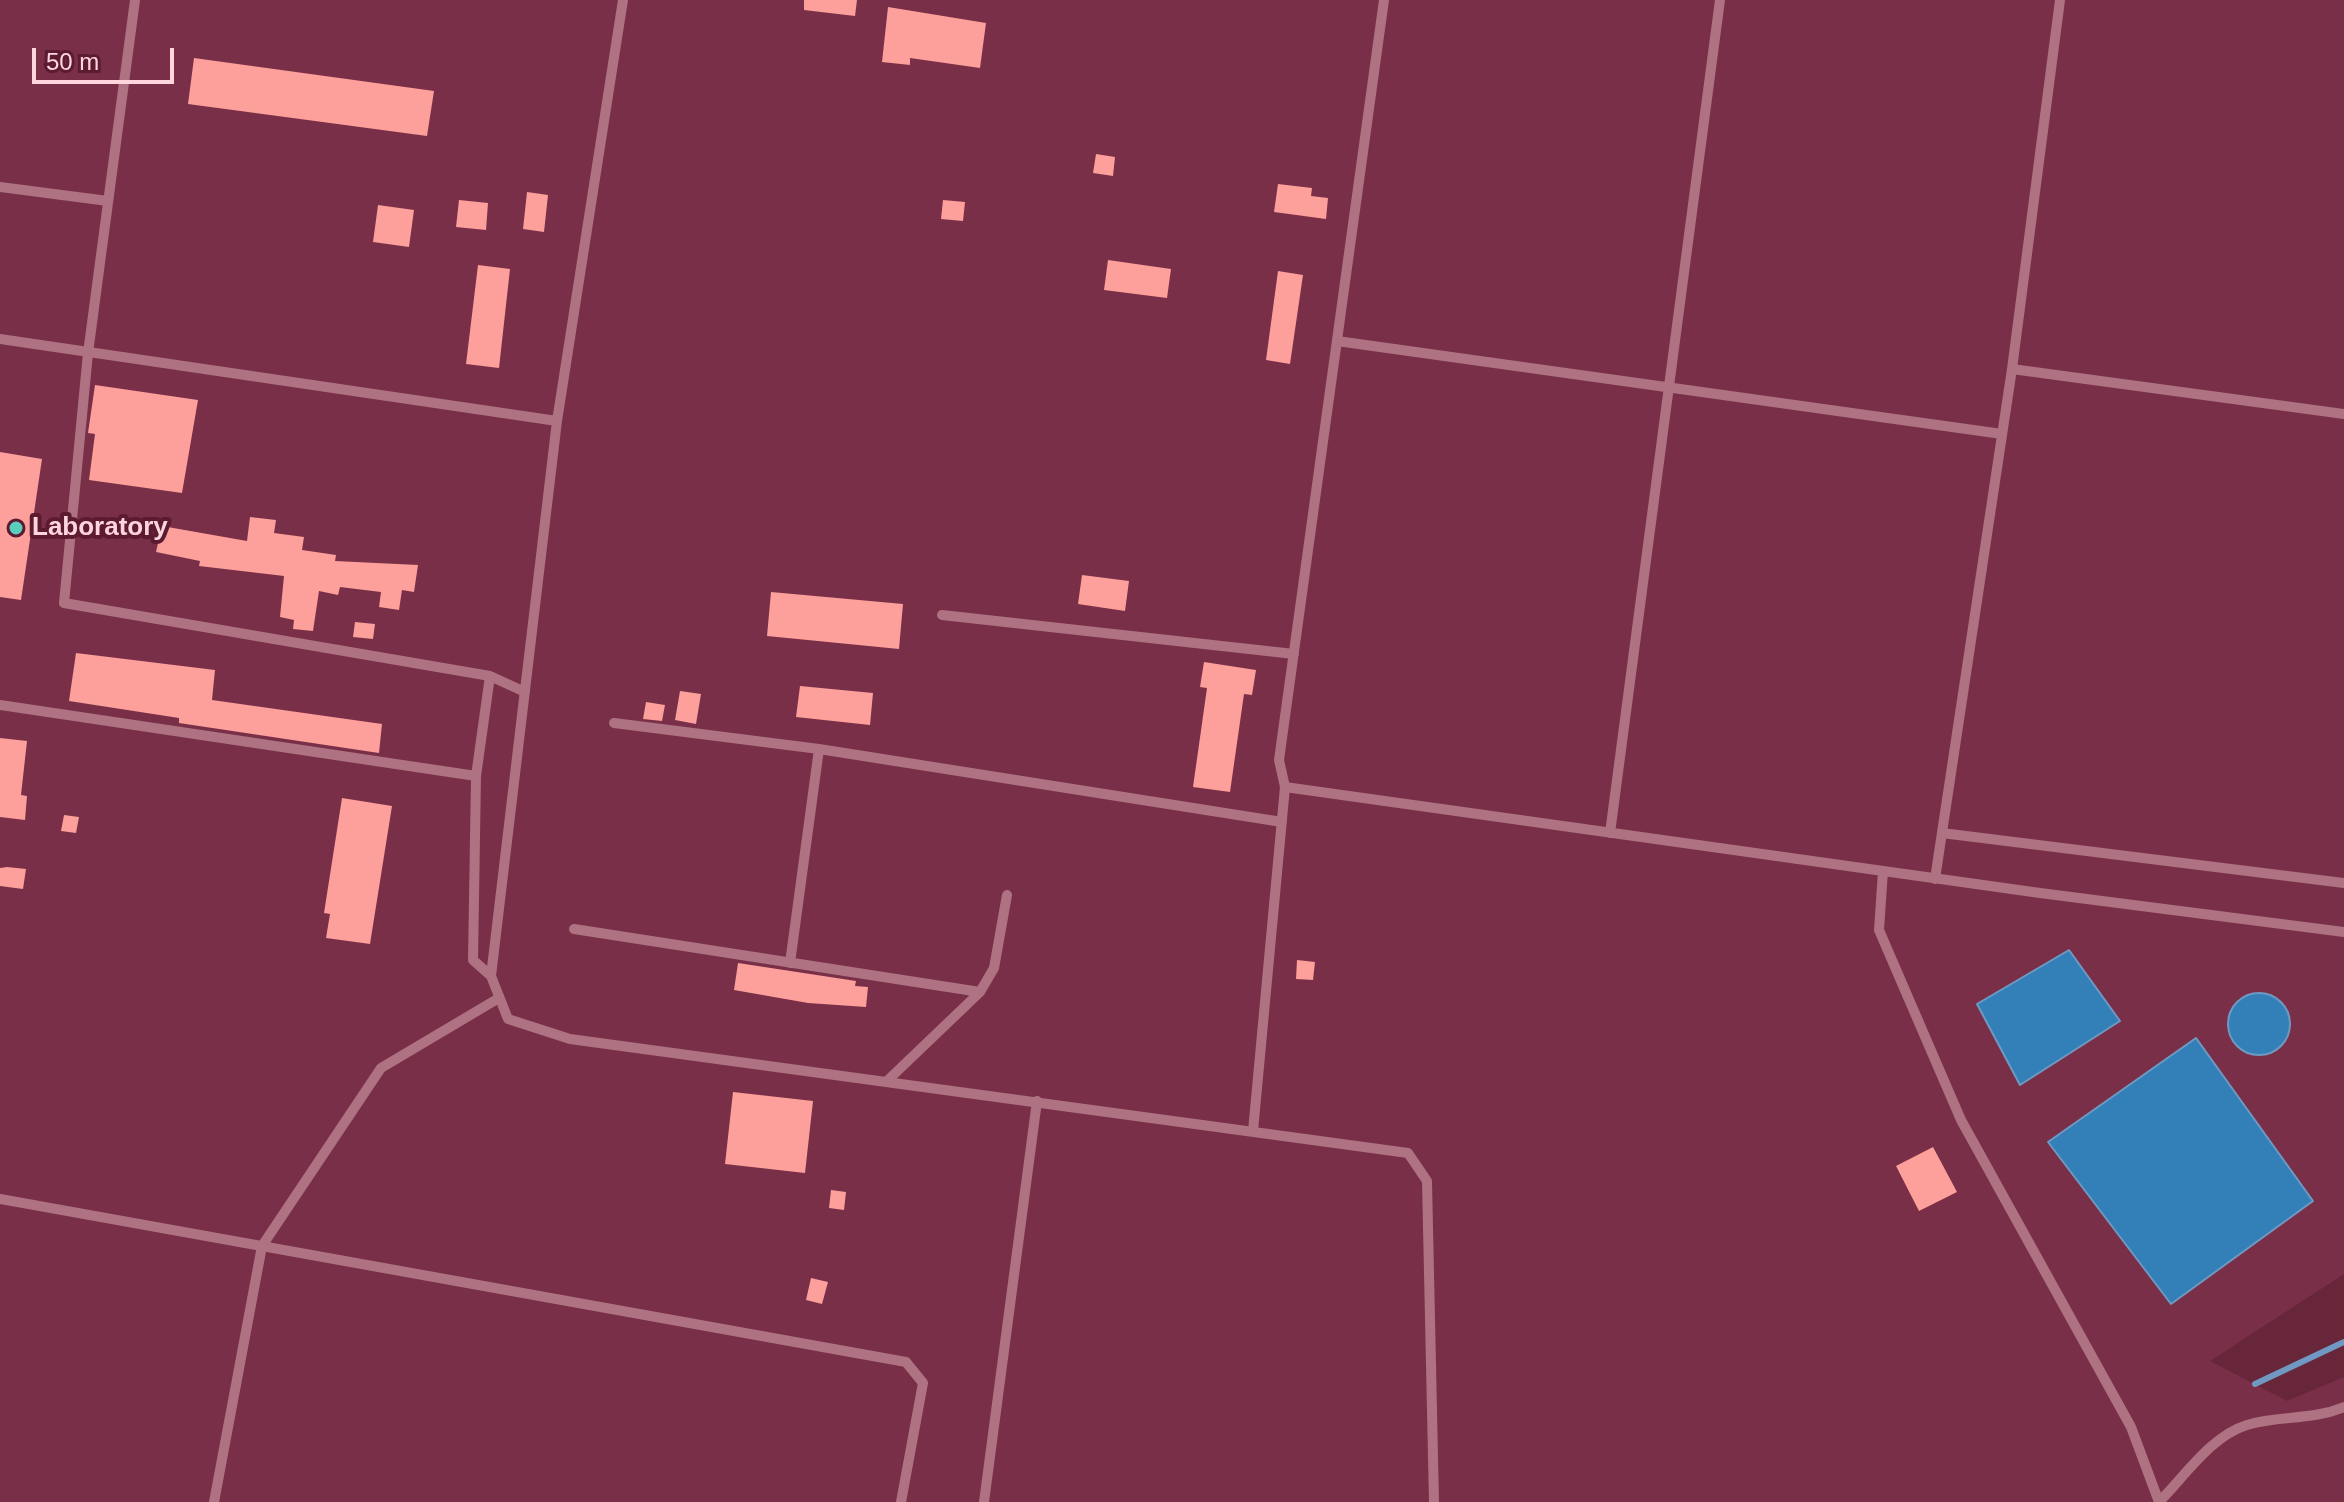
<!DOCTYPE html>
<style>
body{margin:0}
#map{position:relative;width:2344px;height:1502px;overflow:hidden;background:#68263b;font-family:Arial,sans-serif}
canvas{display:block}
.scale{position:absolute;left:32px;top:48px;width:142px;height:36px;box-sizing:border-box;border:4px solid #fed4dd;border-top:0;padding-left:10px;font-size:24px;line-height:28px;white-space:nowrap;color:#fed4dd;-webkit-text-stroke:6px #5c1b31;paint-order:stroke}
</style>
<div id="map">
<canvas width="2344" height="1502"></canvas>
<div class="scale">50 m</div>
</div>
<script>
const g = document.querySelector('canvas').getContext('2d');
g.lineJoin = 'round';
function fillPath(path, color) { g.fillStyle = color; g.fill(path, 'evenodd'); }
function stroke(path, color, width, dash) { g.strokeStyle = color; g.lineWidth = width; g.lineCap = dash ? 'butt' : 'round'; g.setLineDash(dash || []); g.stroke(path); }
function write(font, color, halo, rows, align = 'center') {
  g.font = font + ' Arial,sans-serif'; g.lineWidth = 8; g.setLineDash([]); g.textBaseline = 'middle'; g.strokeStyle = halo; g.fillStyle = color; for (const [text, x, y, turn = 0] of rows) {
    g.save(); g.translate(x, y); g.rotate((+turn || 0) * Math.PI / 180); g.textAlign = isNaN(turn) ? turn : align; if (halo) g.strokeText(text, 0, 0); g.fillText(text, 0, 0); g.restore();
  }
}
fillPath(new Path2D(`
 M 0,0 L 2344,0 L 2344,1274 L 2210,1361 L 2287,1401 L 2344,1377 L 2344,1502 L 0,1502 Z`), '#792f47');
const water = new Path2D(`
 M 2069,950 L 2120,1021 L 2020,1085 L 1977,1004 Z
 M2228 1024a31 31 0 1 1 62 0a31 31 0 1 1-62 0Z
 M 2196,1038 L 2313,1201 L 2171,1304 L 2048,1142 Z`);
fillPath(water, '#3280b7');
stroke(water, '#6f99c2', 2);
stroke(new Path2D(`
 M 2255,1384 L 2344,1342`), '#6f99c2', 6);
fillPath(new Path2D(`
 M 804,0 L 857,0 L 855,16 L 804,10 Z
 M 888,7 L 986,23 L 980,68 L 910,58 L 910,65 L 882,62 Z
 M 194,58 L 434,91 L 427,136 L 188,104 Z
 M 1096,154 L 1115,157 L 1113,176 L 1093,173 Z
 M 1278,184 L 1312,188 L 1311,196 L 1328,198 L 1326,219 L 1274,212 Z
 M 527,192 L 548,195 L 544,232 L 523,229 Z
 M 459,200 L 488,203 L 486,230 L 456,227 Z
 M 943,200 L 965,202 L 963,221 L 941,219 Z
 M 378,205 L 414,210 L 409,247 L 373,242 Z
 M 1108,260 L 1171,269 L 1167,298 L 1104,290 Z
 M 478,265 L 510,269 L 499,368 L 466,364 Z
 M 1278,271 L 1303,275 L 1290,364 L 1266,360 Z
 M 95,385 L 198,400 L 182,493 L 89,480 L 95,434 L 88,433 Z
 M 0,452 L 42,459 L 21,600 L 0,597 Z
 M 250,517 L 276,520 L 274,533 L 304,537 L 302,550 L 336,555 L 335,561 L 418,565 L 414,592 L 402,590 L 399,610 L 379,607 L 381,592 L 340,587 L 338,595 L 319,591 L 313,631 L 293,629 L 294,620 L 280,617 L 284,576 L 199,566 L 200,561 L 156,552 L 162,526 L 247,541 Z
 M 1082,575 L 1129,581 L 1125,611 L 1078,604 Z
 M 771,592 L 903,604 L 899,649 L 767,636 Z
 M 355,622 L 375,624 L 373,639 L 353,637 Z
 M 76,653 L 215,670 L 212,700 L 382,724 L 379,753 L 179,723 L 179,718 L 69,701 Z
 M 1204,662 L 1256,670 L 1252,695 L 1244,694 L 1230,792 L 1193,787 L 1207,688 L 1200,687 Z
 M 800,686 L 873,693 L 870,725 L 796,717 Z
 M 680,691 L 701,694 L 696,724 L 675,720 Z
 M 646,702 L 665,705 L 662,721 L 643,719 Z
 M 0,738 L 27,741 L 21,795 L 27,796 L 25,820 L 0,817 Z
 M 342,798 L 392,806 L 370,944 L 326,938 L 330,914 L 324,913 Z
 M 64,815 L 79,817 L 76,833 L 61,831 Z
 M 7,867 L 26,869 L 23,889 L 0,886 L 0,868 Z
 M 1297,960 L 1315,962 L 1313,980 L 1296,979 Z
 M 738,963 L 856,981 L 855,986 L 868,987 L 866,1007 L 808,1003 L 734,990 Z
 M 733,1092 L 813,1101 L 805,1173 L 725,1164 Z
 M 1933,1147 L 1957,1192 L 1919,1211 L 1896,1166 Z
 M 831,1190 L 846,1192 L 844,1210 L 829,1208 Z
 M 811,1278 L 828,1282 L 822,1304 L 806,1300 Z`), '#fd9f9b');
stroke(new Path2D(`
 M 135,0 L 88,353 L 64,603 L 490,676 L 525,692
 M 623,0 L 557,421 L 491,976 L 508,1019 L 570,1039 L 1408,1153 L 1427,1181 L 1434,1502
 M 0,187 L 108,201
 M 0,339 L 557,421
 M 1337,341 L 2002,434
 M 2012,369 L 2344,414
 M 942,615 L 1294,654
 M 0,705 L 476,776 L 473,960 L 491,976
 M 614,723 L 819,749 L 1282,822
 M 476,776 L 490,676
 M 1285,787 L 1279,760 L 1384,0
 M 1610,833 L 1720,0
 M 1942,833 L 2344,883
 M 1883,871 L 1879,930 L 1961,1120 L 2131,1427 L 2159,1502
 M 1935,879 L 2012,369 L 2060,0
 M 574,929 L 980,992
 M 790,963 L 819,749
 M 887,1081 L 980,992 L 994,968 L 1007,895
 M 1253,1131 L 1285,787 L 2040,893 L 2344,932
 M 0,1199 L 906,1362 L 923,1383 L 901,1502
 M 214,1502 L 262,1246 L 381,1068 L 499,998
 M 984,1502 L 1037,1101
 M 2159,1502 C 2185,1476 2211,1436 2247,1425 C 2279,1415 2310,1421 2344,1407`), '#ae7282', 10);
for (const [x, y, r, color] of [
 [16,528,8,"#5acebd"]
]) { const dot = new Path2D(); dot.arc(x, y, r, 0, 2 * Math.PI); g.fillStyle = color; g.fill(dot); stroke(dot, '#5c1b31', 3); }
write('bold 26px', '#fed4dd', '#5c1b31', [
 ["Laboratory",32,528]
], 'left');
</script>
